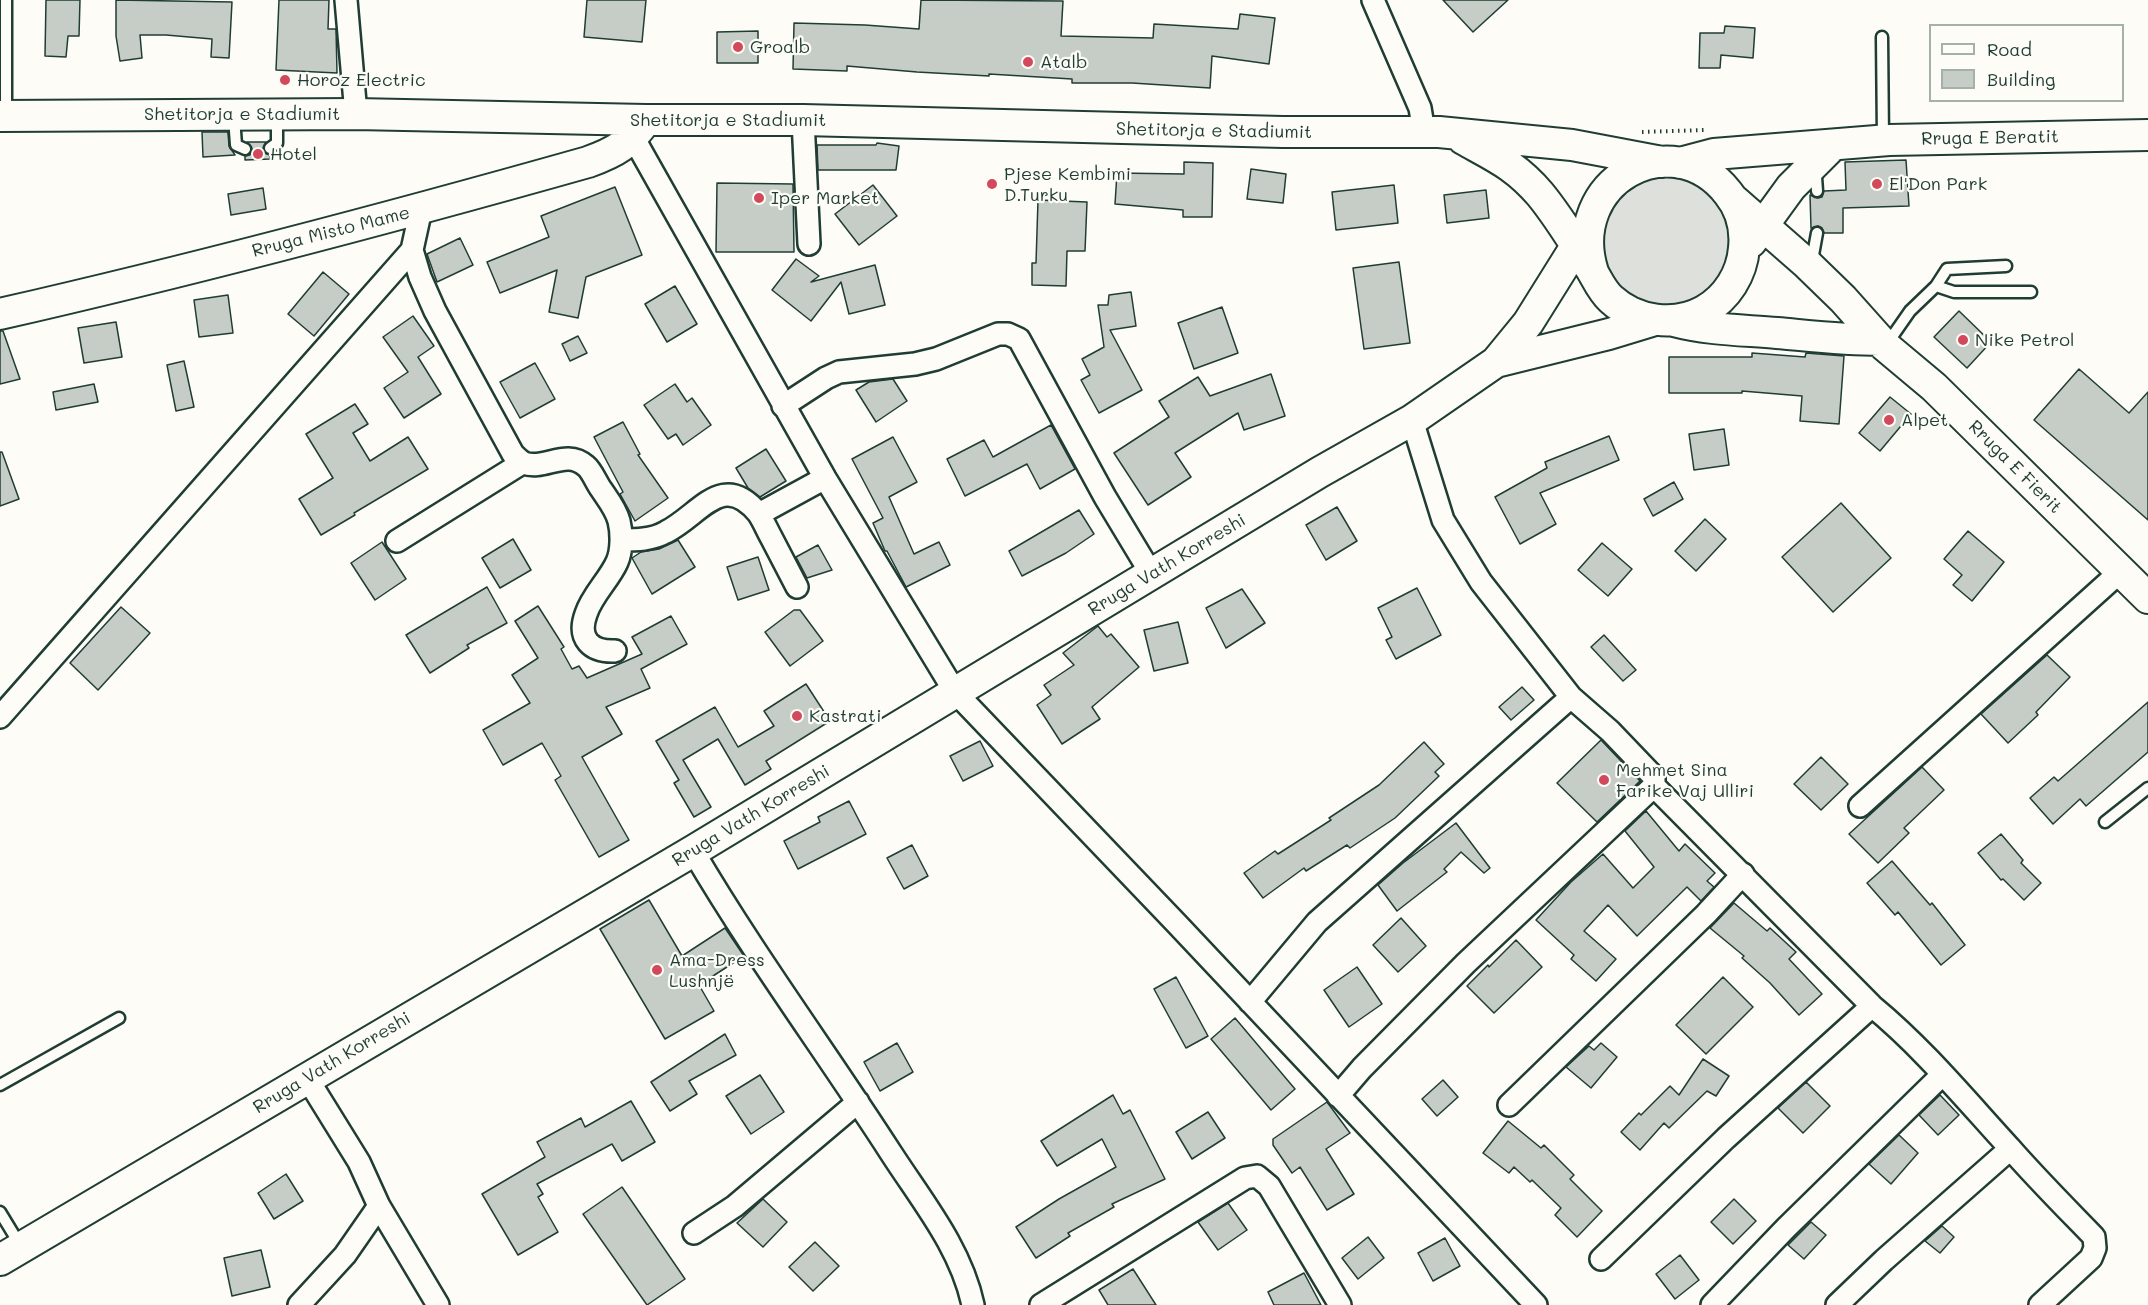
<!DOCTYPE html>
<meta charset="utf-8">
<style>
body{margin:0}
#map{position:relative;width:2148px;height:1305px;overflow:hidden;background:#fdfcf7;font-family:Mali,sans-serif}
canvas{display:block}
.legend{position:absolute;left:1929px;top:24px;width:195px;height:78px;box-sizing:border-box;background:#fdfcf7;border:2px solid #a4b0a9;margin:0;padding:8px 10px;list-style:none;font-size:18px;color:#1f3d34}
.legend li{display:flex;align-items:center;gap:12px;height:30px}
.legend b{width:30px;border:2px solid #a4b0a9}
</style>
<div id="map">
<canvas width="2148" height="1305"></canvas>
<ul class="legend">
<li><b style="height:8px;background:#fdfcf7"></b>Road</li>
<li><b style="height:16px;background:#c6cdc7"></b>Building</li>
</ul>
</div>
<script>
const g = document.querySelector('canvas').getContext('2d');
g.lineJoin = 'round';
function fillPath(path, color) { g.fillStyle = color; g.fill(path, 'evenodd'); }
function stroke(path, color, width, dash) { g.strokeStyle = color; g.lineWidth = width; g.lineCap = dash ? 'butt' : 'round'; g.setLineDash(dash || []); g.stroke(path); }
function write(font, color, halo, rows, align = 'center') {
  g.font = font + ' Mali,sans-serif'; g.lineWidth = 4.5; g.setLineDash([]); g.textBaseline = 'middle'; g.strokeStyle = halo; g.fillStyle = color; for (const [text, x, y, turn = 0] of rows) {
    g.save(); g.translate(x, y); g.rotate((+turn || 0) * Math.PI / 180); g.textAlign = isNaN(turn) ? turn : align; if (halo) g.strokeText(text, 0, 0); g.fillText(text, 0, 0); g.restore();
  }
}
fillPath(new Path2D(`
 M1602 242a64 64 0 1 1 128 0a64 64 0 1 1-128 0Z`), '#dde0db');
const building = new Path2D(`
 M 46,0 L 80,0 L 79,36 L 68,36 L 66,57 L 45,56 Z
 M 116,0 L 232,2 L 229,58 L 211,57 L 212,39 L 166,35 L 140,35 L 142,58 L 120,61 L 116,36 Z
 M 279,0 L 329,0 L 328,29 L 336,29 L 337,73 L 276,70 Z
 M 587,0 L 646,0 L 642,42 L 584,37 Z
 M 921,0 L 1063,1 L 1061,36 L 1153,38 L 1154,24 L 1238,29 L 1240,14 L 1275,18 L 1269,64 L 1212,56 L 1210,88 L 1132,83 L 1072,83 L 1072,79 L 989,74 L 989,76 L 917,72 L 847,66 L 847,71 L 793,69 L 794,23 L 865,25 L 919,29 Z
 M 1443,0 L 1508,0 L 1473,32 Z
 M 1725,26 L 1755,28 L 1753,58 L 1721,55 L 1720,68 L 1699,68 L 1700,33 L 1724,33 Z
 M 758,31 L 758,63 L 717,63 L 717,32 Z
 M 202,132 L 228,132 L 229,146 L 235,155 L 203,157 Z
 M 247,142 L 266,142 L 263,149 L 264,153 L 270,155 L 270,159 L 245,160 L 245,156 L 250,155 L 252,149 Z
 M 877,143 L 899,146 L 896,170 L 818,170 L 817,145 L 876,145 Z
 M 1906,160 L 1909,206 L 1843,208 L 1843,233 L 1824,233 L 1822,228 L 1818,226 L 1811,228 L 1810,195 L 1818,198 L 1822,197 L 1824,191 L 1846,190 L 1845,162 Z
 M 1184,162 L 1213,163 L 1212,217 L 1183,217 L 1183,210 L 1115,204 L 1117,173 L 1184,174 Z
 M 1251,169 L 1286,174 L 1283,203 L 1247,199 Z
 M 717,183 L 793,184 L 794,252 L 716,252 Z
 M 873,185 L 897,216 L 859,245 L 835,214 Z
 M 1394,185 L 1398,223 L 1336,230 L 1332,192 Z
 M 615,187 L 642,255 L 586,277 L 578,318 L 549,312 L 557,270 L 500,293 L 487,262 L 549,237 L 541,216 Z
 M 263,188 L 266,209 L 231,215 L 228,194 Z
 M 1486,190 L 1489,218 L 1447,223 L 1444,195 Z
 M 1038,200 L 1087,202 L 1085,251 L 1067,251 L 1066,286 L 1032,285 L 1032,263 L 1036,263 Z
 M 460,238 L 473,265 L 437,282 L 427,254 Z
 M 796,259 L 819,276 L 811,282 L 875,265 L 885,305 L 849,314 L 841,282 L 811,321 L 772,290 Z
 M 1399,262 L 1410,343 L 1364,349 L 1353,268 Z
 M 323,272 L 349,294 L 314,336 L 288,314 Z
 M 675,286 L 697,324 L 667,342 L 645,304 Z
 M 1131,292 L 1136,326 L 1110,330 L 1142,390 L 1099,413 L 1081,380 L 1090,375 L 1082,359 L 1104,347 L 1098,305 L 1108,305 L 1109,295 Z
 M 228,295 L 233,333 L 199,337 L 194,300 Z
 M 1222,307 L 1238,353 L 1194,369 L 1178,323 Z
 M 1959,311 L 1991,342 L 1967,368 L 1934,337 Z
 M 413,316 L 434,346 L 418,357 L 441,394 L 404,418 L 384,388 L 408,372 L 383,337 Z
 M 116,322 L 122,357 L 84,363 L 78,328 Z
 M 0,331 L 3,331 L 20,379 L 0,384 Z
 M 578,336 L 587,353 L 570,361 L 562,344 Z
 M 1752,353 L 1805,357 L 1806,353 L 1844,356 L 1839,424 L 1800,421 L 1802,396 L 1742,391 L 1742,393 L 1669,393 L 1669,357 L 1752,357 Z
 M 184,361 L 194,407 L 176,411 L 167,365 Z
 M 535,363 L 555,399 L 520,418 L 500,382 Z
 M 2079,369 L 2129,413 L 2148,392 L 2148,520 L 2034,420 Z
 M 1271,374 L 1285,416 L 1244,430 L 1238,413 L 1175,453 L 1191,477 L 1148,505 L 1114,453 L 1169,417 L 1159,401 L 1198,377 L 1210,396 Z
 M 893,379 L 907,401 L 876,422 L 856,390 L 869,382 Z
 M 94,384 L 98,402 L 56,410 L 53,392 Z
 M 675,384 L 687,402 L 692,398 L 711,425 L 683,445 L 676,434 L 668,439 L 644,405 Z
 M 1890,397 L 1911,414 L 1880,451 L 1859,433 Z
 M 355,404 L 368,424 L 353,433 L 370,461 L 408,437 L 428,469 L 354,513 L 355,515 L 321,535 L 299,499 L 333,478 L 306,434 Z
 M 623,422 L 640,454 L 638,455 L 668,498 L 635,521 L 620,494 L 623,492 L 594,437 Z
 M 1051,425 L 1075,469 L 1040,489 L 1027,464 L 965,496 L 947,459 L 984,440 L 993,457 Z
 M 1724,429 L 1729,465 L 1694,470 L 1689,434 Z
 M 1609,436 L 1619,460 L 1540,493 L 1556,524 L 1520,544 L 1495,497 L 1547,468 L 1545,462 Z
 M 893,437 L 917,482 L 889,497 L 914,554 L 939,542 L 950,565 L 906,587 L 887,551 L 885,551 L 873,523 L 883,518 L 852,459 Z
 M 766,449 L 786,481 L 760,497 L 748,488 L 736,468 Z
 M 0,452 L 2,452 L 19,499 L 0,506 Z
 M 1674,482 L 1683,499 L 1653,516 L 1644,499 Z
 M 1841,503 L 1891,558 L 1833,612 L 1782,557 Z
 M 1337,507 L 1357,541 L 1326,560 L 1306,525 Z
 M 1079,510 L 1094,534 L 1066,553 L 1022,576 L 1009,551 Z
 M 1705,519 L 1726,539 L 1696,571 L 1675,551 Z
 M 1968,531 L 2004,562 L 1972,601 L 1953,585 L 1962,575 L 1944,559 Z
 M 513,539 L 531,570 L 500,588 L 482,558 Z
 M 678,540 L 695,567 L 652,594 L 632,558 L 641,552 L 659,549 Z
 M 382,542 L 406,579 L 375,600 L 351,563 Z
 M 1602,543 L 1632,569 L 1608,596 L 1578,570 Z
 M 818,545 L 832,570 L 807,578 L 796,557 Z
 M 758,557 L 769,590 L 738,600 L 727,567 Z
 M 487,587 L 507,623 L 467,645 L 469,648 L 430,673 L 406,635 Z
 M 1417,588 L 1441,635 L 1396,659 L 1386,640 L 1392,637 L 1378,608 Z
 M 1242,589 L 1265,623 L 1226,648 L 1206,608 Z
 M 538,606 L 564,647 L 561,649 L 572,669 L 579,666 L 587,678 L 642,654 L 632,637 L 671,616 L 687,644 L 641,669 L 650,688 L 606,707 L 622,734 L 582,757 L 629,840 L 599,857 L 555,780 L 561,776 L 542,743 L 503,765 L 483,730 L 530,703 L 512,675 L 538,658 L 515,621 Z
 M 121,607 L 150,633 L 98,690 L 70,663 Z
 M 794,610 L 800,610 L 823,641 L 790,666 L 765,632 Z
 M 1178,622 L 1188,663 L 1154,671 L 1144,630 Z
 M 1098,626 L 1107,637 L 1111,634 L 1139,667 L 1092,707 L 1100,719 L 1062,744 L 1037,705 L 1051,695 L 1044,685 L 1074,665 L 1063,653 Z
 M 1604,635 L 1636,670 L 1623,681 L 1591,647 Z
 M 2047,655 L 2070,677 L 2036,712 L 2038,715 L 2008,743 L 1981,714 Z
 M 806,684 L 830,721 L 766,761 L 771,769 L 745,785 L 718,739 L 683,760 L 711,807 L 694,817 L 674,783 L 679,780 L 656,741 L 715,707 L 738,747 L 774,726 L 764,711 Z
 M 1522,687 L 1534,700 L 1511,720 L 1499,707 Z
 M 2148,702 L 2148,752 L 2086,806 L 2080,799 L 2053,824 L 2030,798 L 2054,777 L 2058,781 Z
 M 1601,740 L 1640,781 L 1597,822 L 1557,783 Z
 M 980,741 L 993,766 L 963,781 L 950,756 Z
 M 1424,742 L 1444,764 L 1435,772 L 1439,776 L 1395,818 L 1350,848 L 1347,845 L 1306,871 L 1304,868 L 1263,898 L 1244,873 L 1275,851 L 1278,854 L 1331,820 L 1329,818 L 1379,785 Z
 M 1821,757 L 1848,784 L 1821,810 L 1794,784 Z
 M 1922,767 L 1944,790 L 1904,828 L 1909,833 L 1878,863 L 1849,834 Z
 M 849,801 L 866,834 L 798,869 L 784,841 L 820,822 L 818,817 Z
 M 1646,811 L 1679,851 L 1685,844 L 1715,873 L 1707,881 L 1714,887 L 1701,901 L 1687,887 L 1637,936 L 1608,905 L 1584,931 L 1616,959 L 1596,981 L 1571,959 L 1574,955 L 1536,920 L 1571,882 L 1603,854 L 1633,888 L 1654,867 L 1625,831 Z
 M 1456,823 L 1490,868 L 1484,873 L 1461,852 L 1444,869 L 1447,872 L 1397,911 L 1378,885 L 1403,863 Z
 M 2001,834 L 2023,860 L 2021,863 L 2041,883 L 2024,900 L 2003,879 L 2001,880 L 1978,853 Z
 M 912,845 L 928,876 L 904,889 L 887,858 Z
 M 1892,861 L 1930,905 L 1932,903 L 1965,945 L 1941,965 L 1898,912 L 1895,915 L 1867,883 Z
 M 649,900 L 682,956 L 725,928 L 744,956 L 699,985 L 714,1011 L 665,1039 L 600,929 Z
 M 1734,903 L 1767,931 L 1770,928 L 1796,952 L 1789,959 L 1822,994 L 1799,1015 L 1770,983 L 1742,958 L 1744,956 L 1710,928 Z
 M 1401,918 L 1426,946 L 1398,972 L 1373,945 Z
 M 1516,940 L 1542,967 L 1494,1013 L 1467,986 L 1488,965 L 1489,967 Z
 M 1357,967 L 1382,1004 L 1349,1027 L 1324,990 Z
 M 1176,977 L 1208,1036 L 1186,1048 L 1154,989 Z
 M 1723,977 L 1753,1007 L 1706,1054 L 1676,1025 Z
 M 1235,1018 L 1295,1089 L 1271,1110 L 1211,1039 Z
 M 725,1034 L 736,1055 L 689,1081 L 697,1094 L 670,1111 L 651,1082 Z
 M 897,1043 L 913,1072 L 880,1091 L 864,1062 Z
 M 1601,1043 L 1617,1057 L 1591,1088 L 1566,1067 L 1589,1046 L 1594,1050 Z
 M 1703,1059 L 1729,1076 L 1716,1096 L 1707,1091 L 1669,1128 L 1664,1123 L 1640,1150 L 1621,1132 L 1639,1113 L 1641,1115 L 1670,1086 L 1679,1095 Z
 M 760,1075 L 784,1112 L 751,1134 L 726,1096 Z
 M 1443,1080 L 1458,1097 L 1437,1116 L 1422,1099 Z
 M 1806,1082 L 1830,1106 L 1803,1133 L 1778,1108 Z
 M 1113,1095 L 1123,1114 L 1130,1110 L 1165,1179 L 1112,1204 L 1114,1207 L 1068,1233 L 1070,1236 L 1036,1258 L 1016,1227 L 1059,1199 L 1116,1167 L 1102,1139 L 1057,1166 L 1041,1141 Z
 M 1940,1095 L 1959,1115 L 1938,1135 L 1919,1115 Z
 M 631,1101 L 655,1142 L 622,1161 L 612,1144 L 537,1184 L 543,1194 L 538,1197 L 558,1232 L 518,1255 L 482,1194 L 545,1157 L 537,1142 L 581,1118 L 585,1127 Z
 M 1327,1102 L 1350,1133 L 1326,1149 L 1354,1194 L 1327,1210 L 1300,1167 L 1292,1173 L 1273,1145 L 1273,1139 Z
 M 1208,1112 L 1225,1138 L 1192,1159 L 1176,1132 Z
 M 1508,1121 L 1541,1148 L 1544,1145 L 1574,1175 L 1570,1179 L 1602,1211 L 1577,1237 L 1555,1215 L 1561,1208 L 1532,1180 L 1530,1182 L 1514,1167 L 1509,1173 L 1483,1153 Z
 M 1899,1135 L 1918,1153 L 1891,1184 L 1869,1164 Z
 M 286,1174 L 303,1201 L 274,1219 L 258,1193 Z
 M 622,1187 L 685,1279 L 647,1305 L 583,1214 Z
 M 763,1199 L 787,1222 L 763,1247 L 737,1223 Z
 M 1734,1199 L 1756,1221 L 1733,1244 L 1711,1222 Z
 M 1228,1203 L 1247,1230 L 1218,1250 L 1198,1222 Z
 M 1811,1222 L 1826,1235 L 1804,1259 L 1788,1245 Z
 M 1942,1226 L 1954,1237 L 1940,1253 L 1925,1241 Z
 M 1368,1237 L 1384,1258 L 1358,1279 L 1342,1258 Z
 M 1445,1238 L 1460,1266 L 1433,1281 L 1418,1253 Z
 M 815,1242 L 839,1266 L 813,1291 L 789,1267 Z
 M 261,1250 L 270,1287 L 232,1296 L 224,1258 Z
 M 1680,1255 L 1699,1280 L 1675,1299 L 1656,1274 Z
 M 1133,1269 L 1156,1305 L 1108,1305 L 1099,1290 Z
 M 1304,1273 L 1321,1305 L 1274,1305 L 1268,1292 Z`);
fillPath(building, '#c6cdc7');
stroke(building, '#1f3d34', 1.5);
const service = new Path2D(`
 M 1882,37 L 1883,139
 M 6,116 L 6,0
 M 234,117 L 236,145 L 245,149
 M 270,148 L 277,143 L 277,117
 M 1811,173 L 1816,177 L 1817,191
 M 1809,261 L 1813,255 L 1817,233
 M 1936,286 L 1954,292 L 2031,292
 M 1887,344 L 1910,311 L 1936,286 L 1947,269 L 2006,266
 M 2105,822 L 2148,788
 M 0,1085 L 119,1018
 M 0,1212 L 20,1245`);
const minor = new Path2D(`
 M 346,0 L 356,114
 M 1373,0 L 1420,108 L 1424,132
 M 803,120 L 809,244
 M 633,137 L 825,478 L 955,692 L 1177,924 L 1536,1305
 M 421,209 L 412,250 L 420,277 L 435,311 L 513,454 C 516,457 520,461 524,463 C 544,471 566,448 586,466 C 592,471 596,482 601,489 C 607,498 616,509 619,521 C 622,533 622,551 617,562 C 609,580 592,595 586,614 C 577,639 591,652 615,651
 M 783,406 L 826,378 L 839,372 L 915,364 L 936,359 L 998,334 L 1008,334 L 1019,339 L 1105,497 L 1152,575
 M 1412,420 L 1443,520 L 1481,582 L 1571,697 L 1610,731 L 1654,777 L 1654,786 L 1872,1006 C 1923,1048 1965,1099 2009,1147 C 2036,1178 2065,1207 2094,1237 L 2095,1248 L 2091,1258 L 2040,1305
 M 759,514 L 825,478
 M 621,540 C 636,540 652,540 666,532 C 700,515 722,470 758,513 C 763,520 767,530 771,537 C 780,554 788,570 797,587
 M 397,541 L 522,463
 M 0,717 L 412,250
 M 1860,806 L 2121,571
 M 693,851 C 754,955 826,1052 891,1153 C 922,1201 961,1248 973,1305
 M 1250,1002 L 1317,922 L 1571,697
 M 307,1078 L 359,1162 L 379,1206 L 438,1305
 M 1338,1096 L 1362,1068 L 1466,963 L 1654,786
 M 1509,1105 L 1706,914 L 1743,874
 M 694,1233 L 735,1206 L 858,1102
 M 1601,1259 L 1726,1138 L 1872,1006
 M 299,1305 L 345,1255 L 379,1206
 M 1041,1305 L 1245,1178 L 1257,1176 L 1269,1186 L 1340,1305
 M 1712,1305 L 1786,1228 L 1943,1074
 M 1837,1305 L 1884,1260 L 2010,1149`);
const secondary = new Path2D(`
 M 0,116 L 356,114 L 646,120 L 803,120 L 1283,132 L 1439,132 L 1572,145 L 1662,162
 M 1463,139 C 1495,157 1515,165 1540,194 C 1559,217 1575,244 1591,269 C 1597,279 1602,291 1611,299 C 1636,322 1675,327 1704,311 C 1727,298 1742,274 1744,248 C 1746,228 1741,209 1728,193 C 1672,122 1564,181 1593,272
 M 1680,163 L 1714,154 L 1889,140 L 2148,135
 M 1735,201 L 1807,264 L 1843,299 L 1885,346 L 1934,387 L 2148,598
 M 1751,242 L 1791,187 L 1833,145
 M 0,314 C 197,269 393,217 588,162 C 616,152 629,144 646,120
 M 1674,321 C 1708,330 1742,330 1777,333 C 1811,336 1845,340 1879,340
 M 1496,362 L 1609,334 L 1655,320
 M 0,1260 L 693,851 L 1320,472 L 1412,420 L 1496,362 L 1528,323 L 1588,227`);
stroke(service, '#1f3d34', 15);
stroke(minor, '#1f3d34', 26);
stroke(secondary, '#1f3d34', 34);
stroke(new Path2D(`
 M 1642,132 L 1704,130`), '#1f3d34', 4, [1.5, 4.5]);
stroke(service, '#fdfcf7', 10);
stroke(minor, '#fdfcf7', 21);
stroke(secondary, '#fdfcf7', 30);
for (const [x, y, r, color] of [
 [738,47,6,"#d1495b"],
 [1028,62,6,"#d1495b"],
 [285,80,6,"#d1495b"],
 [258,154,6,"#d1495b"],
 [992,184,6,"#d1495b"],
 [1877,184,6,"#d1495b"],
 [759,198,6,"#d1495b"],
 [1963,340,6,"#d1495b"],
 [1889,420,6,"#d1495b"],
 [797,716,6,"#d1495b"],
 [1604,780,6,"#d1495b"],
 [657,970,6,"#d1495b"]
]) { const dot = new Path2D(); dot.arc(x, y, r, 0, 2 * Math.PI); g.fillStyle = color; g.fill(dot); stroke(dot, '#fdfcf7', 2); }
write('18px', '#1f3d34', '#fdfcf7', [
 ["Groalb",750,47],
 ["Atalb",1040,62],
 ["Horoz Electric",297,80],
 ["Hotel",270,154],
 ["Pjese Kembimi",1004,174],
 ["D.Turku",1004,195],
 ["El'Don Park",1889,184],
 ["Iper Market",771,198],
 ["Nike Petrol",1975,340],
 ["Alpet",1901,420],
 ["Kastrati",809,716],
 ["Mehmet Sina",1616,770],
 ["Farike Vaj Ulliri",1616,791],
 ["Ama-Dress",669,960],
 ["Lushnjë",669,981]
], 'left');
write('18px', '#1f3d34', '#fdfcf7', [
 ["Shetitorja e Stadiumit",242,114],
 ["Shetitorja e Stadiumit",728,120],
 ["Shetitorja e Stadiumit",1214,131,1],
 ["Rruga E Beratit",1990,138,-1],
 ["Rruga Misto Mame",331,232,-14],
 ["Rruga E Fierit",2015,467,45],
 ["Rruga Vath Korreshi",1167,565,-31],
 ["Rruga Vath Korreshi",751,816,-31],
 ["Rruga Vath Korreshi",332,1063,-31]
]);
</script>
